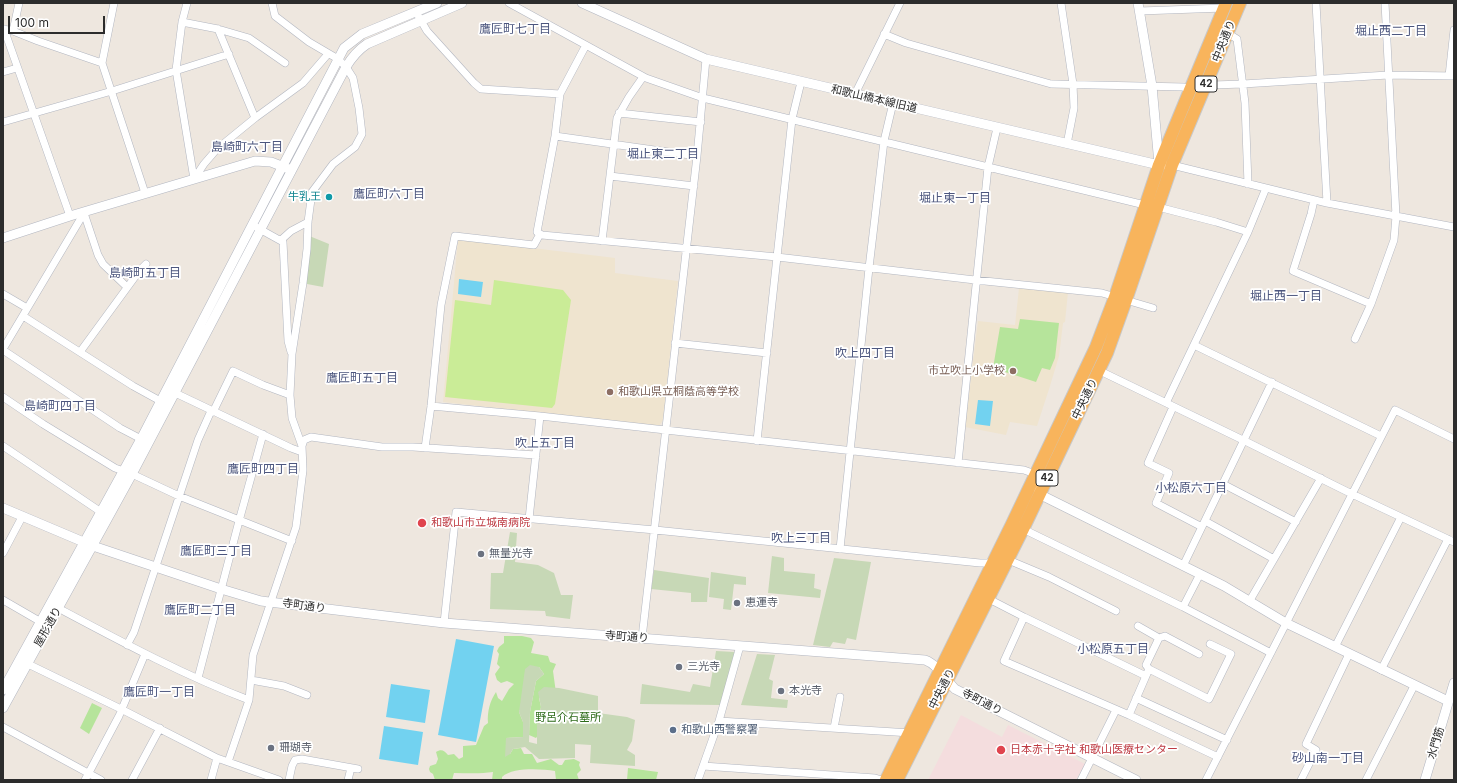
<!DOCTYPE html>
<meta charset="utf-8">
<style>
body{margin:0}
#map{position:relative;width:1457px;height:783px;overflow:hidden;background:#eee7df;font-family:Inter,sans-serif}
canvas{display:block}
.frame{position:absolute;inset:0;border:4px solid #2c2c2c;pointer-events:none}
.scale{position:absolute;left:8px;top:16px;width:97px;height:18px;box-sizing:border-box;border:2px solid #2c2c2c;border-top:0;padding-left:5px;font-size:12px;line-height:14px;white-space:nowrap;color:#2c2c2c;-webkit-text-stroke:3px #fff;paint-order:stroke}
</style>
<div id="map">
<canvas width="1457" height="783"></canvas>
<div class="frame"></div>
<div class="scale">100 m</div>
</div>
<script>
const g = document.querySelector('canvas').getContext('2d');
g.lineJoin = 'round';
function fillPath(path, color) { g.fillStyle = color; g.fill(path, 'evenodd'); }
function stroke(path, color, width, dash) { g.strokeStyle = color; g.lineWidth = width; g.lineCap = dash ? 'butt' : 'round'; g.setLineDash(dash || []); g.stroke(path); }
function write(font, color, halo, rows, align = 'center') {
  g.font = font + ' Inter,"Noto Sans JP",sans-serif'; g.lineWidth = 3.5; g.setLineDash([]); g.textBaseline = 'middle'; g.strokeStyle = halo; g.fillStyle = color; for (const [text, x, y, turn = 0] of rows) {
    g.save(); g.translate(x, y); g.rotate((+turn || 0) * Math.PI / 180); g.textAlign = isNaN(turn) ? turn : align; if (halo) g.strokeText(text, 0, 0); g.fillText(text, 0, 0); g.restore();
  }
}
fillPath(new Path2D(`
 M 458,239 L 615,258 L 615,273 L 678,281 L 663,420 L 659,426 L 443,402 Z
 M 1019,288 L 1068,292 L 1065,322 L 1063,323 L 1059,356 L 1050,386 L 1037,426 L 1010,422 L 1006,435 L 965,427 L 978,321 L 1015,325 Z`), '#efe4cf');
fillPath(new Path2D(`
 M 961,715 L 1002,737 L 1008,725 L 1085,764 L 1076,780 L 928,780 Z`), '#f4ddde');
fillPath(new Path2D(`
 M 1020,319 L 1059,323 L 1055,358 L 1050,370 L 1042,368 L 1036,382 L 993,368 L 1000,327 L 1018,329 Z
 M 504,636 L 522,636 L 531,638 L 534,642 L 531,653 L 548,656 L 550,662 L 556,664 L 553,671 L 556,693 L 539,698 L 541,707 L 537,723 L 539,734 L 536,738 L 529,735 L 530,712 L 536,681 L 544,674 L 539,667 L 519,712 L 523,722 L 523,737 L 506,738 L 510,754 L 513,749 L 521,748 L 524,754 L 532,754 L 537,763 L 551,759 L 559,765 L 562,765 L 565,760 L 574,759 L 580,762 L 579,765 L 581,770 L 577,774 L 579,780 L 556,780 L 555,771 C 541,769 513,767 502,777 L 502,780 L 492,780 L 493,772 C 480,774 467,773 454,773 L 452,780 L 435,780 L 433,774 L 430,772 L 429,769 L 430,766 L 436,764 L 438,759 L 436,752 C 441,749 444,750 448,755 L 454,754 L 459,759 L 463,757 L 463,746 L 476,745 L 484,726 L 488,723 C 487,712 490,701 496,692 L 498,698 L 502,701 L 509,689 L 514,684 L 507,681 L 501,683 L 497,680 L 495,674 L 500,667 L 497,664 L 499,654 L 497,651 L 499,647 L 504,643 Z
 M 92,703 L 102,708 L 89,734 L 80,728 Z
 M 628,768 L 658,772 L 656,780 L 627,780 Z`), '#b6e49b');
fillPath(new Path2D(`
 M 307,235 L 329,244 L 323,287 L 307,284 Z
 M 510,532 L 517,533 L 515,562 L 538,565 L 554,573 L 561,595 L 573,595 L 570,619 L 546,616 L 545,611 L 490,609 L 491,573 L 503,573 Z
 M 772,556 L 784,558 L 784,571 L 815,574 L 814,588 L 821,590 L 820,598 L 768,593 Z
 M 834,558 L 871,562 L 856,640 L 847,638 L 845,644 L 833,642 L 830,647 L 813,645 Z
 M 654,570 L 709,578 L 707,602 L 691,602 L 691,593 L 651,589 Z
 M 711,572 L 746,577 L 746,585 L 734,584 L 731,610 L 723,609 L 724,599 L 709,597 Z
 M 716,651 L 735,652 L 720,705 L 640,704 L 642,684 L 690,692 L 693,684 L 710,687 Z
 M 757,654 L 775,655 L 769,679 L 773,681 L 771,698 L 788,700 L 787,708 L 741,705 Z
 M 530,665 L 539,667 L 544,674 L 536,681 L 530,712 L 529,742 L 537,744 L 537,723 L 541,707 L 538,692 L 544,687 L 559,688 L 598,696 L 598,713 L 627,717 L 635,720 L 632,741 L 627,750 L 635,755 L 635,766 L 590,763 L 591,745 L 575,744 L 575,758 L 539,759 L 525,747 L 513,749 L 510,754 L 505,757 L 506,738 L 523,737 L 523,722 L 519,712 L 525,669 Z`), '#c7d8b6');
fillPath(new Path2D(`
 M 494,280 L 563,290 L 571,300 L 555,404 L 552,408 L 445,397 L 455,300 L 491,305 Z`), '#caec97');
fillPath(new Path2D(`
 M 459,279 L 483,282 L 481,297 L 458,294 Z
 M 978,400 L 993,401 L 990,426 L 975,424 Z
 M 456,639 L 494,646 L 476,742 L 438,735 Z
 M 391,684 L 430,690 L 425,723 L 386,717 Z
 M 384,726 L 423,732 L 418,765 L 379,759 Z`), '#72d2f0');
const minor = new Path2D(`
 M 114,3 L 102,63 L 145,193
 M 187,3 L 182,22 L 176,70 L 194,179
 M 509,3 L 646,78 L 703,98 L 1145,205
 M 1061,3 L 1073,84 L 1074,108 L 1067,144
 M 1316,3 L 1327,203
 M 1140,11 L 1224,8
 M 416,12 L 427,31 L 474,83 L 481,89 L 560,94
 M 182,22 L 218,29 L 249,38 L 285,63
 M 3,29 L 13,31 L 38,41 L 102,63
 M 4,29 L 70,216
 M 218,29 L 255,118
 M 13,31 L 19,3
 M 1227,33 L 1237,39 L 1245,103 L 1248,184
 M 884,34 L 906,43 L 1051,84 L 1184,87 L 1190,92
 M 586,45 L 560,94 L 555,136 L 537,232 L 542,235 L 777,257 L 975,280 L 1102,293 L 1153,308
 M 3,72 L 17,68
 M 1449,76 L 1454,30
 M 1207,83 L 1213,85 L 1243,84 L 1388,75 L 1454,76
 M 855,94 L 900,3
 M 619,113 L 701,122
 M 3,122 L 112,91 L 229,54
 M 555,136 L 697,156
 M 1172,165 L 1327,203 L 1454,227
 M 610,176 L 694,186
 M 194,179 L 204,164 L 217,149 L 255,118 L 303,83 L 328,54
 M 1314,200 L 1311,214 L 1293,271 L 1371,304
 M 1158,207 L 1216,222 L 1248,232
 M 84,213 L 98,255 L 103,264 L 127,287
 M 256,227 L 283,242 L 288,341 L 291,352
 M 281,240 L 291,231 L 308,222
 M 602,241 L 617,118 L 629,97 L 643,77
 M 3,294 L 27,308
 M 23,316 L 133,386 L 164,403
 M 1355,339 L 1371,304 L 1394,240 L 1396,216 L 1385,3
 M 675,343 L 767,353
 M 1194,345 L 1381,436
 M 3,349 L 84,213
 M 3,350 L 120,428 L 145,441
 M 80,352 L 140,270 L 146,264
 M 1098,370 L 1245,441 L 1352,494 L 1454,542
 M 171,391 L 291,448 L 302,452
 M 3,397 L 43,424 L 115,468 L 132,474 L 179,496 L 292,541
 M 1166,403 L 1248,232 L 1266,188
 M 431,406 L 540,416 L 1024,470 L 1035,474
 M 1173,407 L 1148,463 L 1169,473 L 1156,503 L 1202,527
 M 213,412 L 233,371 L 263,385 L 290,395
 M 757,441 L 792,119 L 801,82
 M 3,446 L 101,512
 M 302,446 L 304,440 L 311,437 L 382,447 L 413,447 L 536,455
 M 425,448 L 431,406 L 441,305 L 455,236 L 534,245 L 540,234
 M 958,463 L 988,167 L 997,128
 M 1223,484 L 1296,522
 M 529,519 L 540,416
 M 1205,521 L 1274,559
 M 1023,529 L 1183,607 L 1271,653
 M 840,549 L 869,268 L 884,141 L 893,103
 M 3,553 L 22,517
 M 1006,559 L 1049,577 L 1116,611
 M 1183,566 L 1272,382
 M 987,598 L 1024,617 L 1004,661 L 1129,715 L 1218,757
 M 3,600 L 41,622
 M 1249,602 L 1321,478
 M 1183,607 L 1200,574
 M 58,608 C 120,641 183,675 249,700
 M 1024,617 L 1146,676
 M 444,623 L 456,512 L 655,530 L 980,563 L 995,563
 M 1138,626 L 1159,638 L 1146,665 L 1149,669
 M 642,638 L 697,156 L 706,59
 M 1159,638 L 1165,636 L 1199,654
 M 127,645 L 134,632 L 198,440 L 211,411
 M 1335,647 L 1401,517
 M 28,664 L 121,709 L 217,758 L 279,780
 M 1381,670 L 1448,539
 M 198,678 L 239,521 L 263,434
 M 251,680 L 284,686 L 307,695
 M 1136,698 L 1227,740
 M 1129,715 L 1149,669 L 1209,699 L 1231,654 L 1210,644
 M 719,721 L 911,733
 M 3,727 L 101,780
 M 834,728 L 840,697
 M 228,762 L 249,700 L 253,655 L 296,527 L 303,470 L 302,446 L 292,418 L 290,395 L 292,354 L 303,283 L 307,249 L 308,222 L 312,192 L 333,164 L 355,147 L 362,134 L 359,108 L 353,78 L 346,67 L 338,59 L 309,42 L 275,16 L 272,3
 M 703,766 L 875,778 L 882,780
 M 85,780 L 119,716 L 145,654
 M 132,780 L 160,728
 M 211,780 L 217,758
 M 289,780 L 292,766 L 295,760 L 302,759 L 358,769
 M 348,780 L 351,768
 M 698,780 L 719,721 L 740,646
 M 1081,780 L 1116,710
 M 1206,780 L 1395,410 L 1454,439
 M 1301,780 L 1316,750 L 1306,744 L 1349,654
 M 1366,780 L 1414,686`);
const tertiary = new Path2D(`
 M 582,3 L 706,59 L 1159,165 L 1164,165
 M 1138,3 L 1152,86 L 1159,164
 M 3,238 L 70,216 L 255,161 L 271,162 L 289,169
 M 1038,489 L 1039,494 L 1224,586 L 1286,623 L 1448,701
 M 3,508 L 93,546 L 221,589 L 261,601 L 444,623 L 925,660 C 937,664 945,679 955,689 L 1136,780
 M 3,690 L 141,439 L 344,48 L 362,34 L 437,3
 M 3,708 L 132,474 L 346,67 C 352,57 358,50 367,44 L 462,3
 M 1425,780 L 1454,683`);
const trunk = new Path2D(`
 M 886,780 L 1012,524 L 1096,347 L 1115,297 L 1159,165 L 1226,3
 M 897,780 L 1023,529 L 1107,353 L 1126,300 L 1172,165 L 1240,3`);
stroke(minor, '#b2b6c0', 8);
stroke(tertiary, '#b2b6c0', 10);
stroke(trunk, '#c8c8c8', 14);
stroke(minor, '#fff', 7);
stroke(tertiary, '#fff', 9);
stroke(trunk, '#f8b45c', 12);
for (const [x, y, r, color] of [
 [329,197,4,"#0f9aa8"],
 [1013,371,4,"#8d6e63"],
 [610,392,4,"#8d6e63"],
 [422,523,5,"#e0444e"],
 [481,554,4,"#6b7280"],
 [737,603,4,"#6b7280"],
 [679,667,4,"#6b7280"],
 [781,691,4,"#6b7280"],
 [673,730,4,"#5c6f8a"],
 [271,748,4,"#6b7280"],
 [1001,750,5,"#e0444e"]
]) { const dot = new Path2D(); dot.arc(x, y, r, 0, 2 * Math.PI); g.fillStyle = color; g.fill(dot); stroke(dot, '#fff', 1.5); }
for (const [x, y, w] of [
 [1206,84,22],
 [1047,478,22]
]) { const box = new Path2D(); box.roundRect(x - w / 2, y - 8, w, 16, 3); g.fillStyle = '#fff'; g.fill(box); stroke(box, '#2c2c2c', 1); }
write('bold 10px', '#2c2c2c', null, [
 ["42",1206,84],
 ["42",1047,478]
]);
write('11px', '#2c2c2c', '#fff', [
 ["中央通り",1224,41,-68],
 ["和歌山橋本線旧道",874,99,13],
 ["中央通り",1085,399,-64],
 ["寺町通り",304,606,8],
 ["屋形通り",48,627,-61],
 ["寺町通り",627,637,4],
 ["中央通り",942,689,-63],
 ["寺町通り",982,702,27],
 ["水門筋",1436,743,-73]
]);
write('11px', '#0d838f', '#fff', [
 ["牛乳王",321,197]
], 'right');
write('11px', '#785e54', '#fff', [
 ["市立吹上小学校",1005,371],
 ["和歌山県立桐蔭高等学校",618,392,"left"]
], 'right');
write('11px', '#be3a42', '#fff', [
 ["和歌山市立城南病院",431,523],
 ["日本赤十字社 和歌山医療センター",1010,750]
], 'left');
write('11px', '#5b616d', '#fff', [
 ["無量光寺",489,554],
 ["恵運寺",745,603],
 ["三光寺",687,667],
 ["本光寺",789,691],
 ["珊瑚寺",279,748]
], 'left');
write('11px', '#2d6b1a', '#fff', [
 ["野呂介石墓所",568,718]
]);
write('11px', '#4e5e75', '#fff', [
 ["和歌山西警察署",681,730]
], 'left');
write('12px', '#4c567e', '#fff', [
 ["鷹匠町七丁目",515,29],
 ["堀止西二丁目",1391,31],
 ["島崎町六丁目",247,147],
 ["堀止東二丁目",663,154],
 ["鷹匠町六丁目",389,194],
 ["堀止東一丁目",955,198],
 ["島崎町五丁目",145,273],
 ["堀止西一丁目",1286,296],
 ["吹上四丁目",865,353],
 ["鷹匠町五丁目",362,378],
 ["島崎町四丁目",60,406],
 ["吹上五丁目",545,443],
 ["鷹匠町四丁目",263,469],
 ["小松原六丁目",1191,488],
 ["吹上三丁目",801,538],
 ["鷹匠町三丁目",216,551],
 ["鷹匠町二丁目",200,610],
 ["小松原五丁目",1113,649],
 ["鷹匠町一丁目",159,692],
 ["砂山南一丁目",1328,758]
]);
</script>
